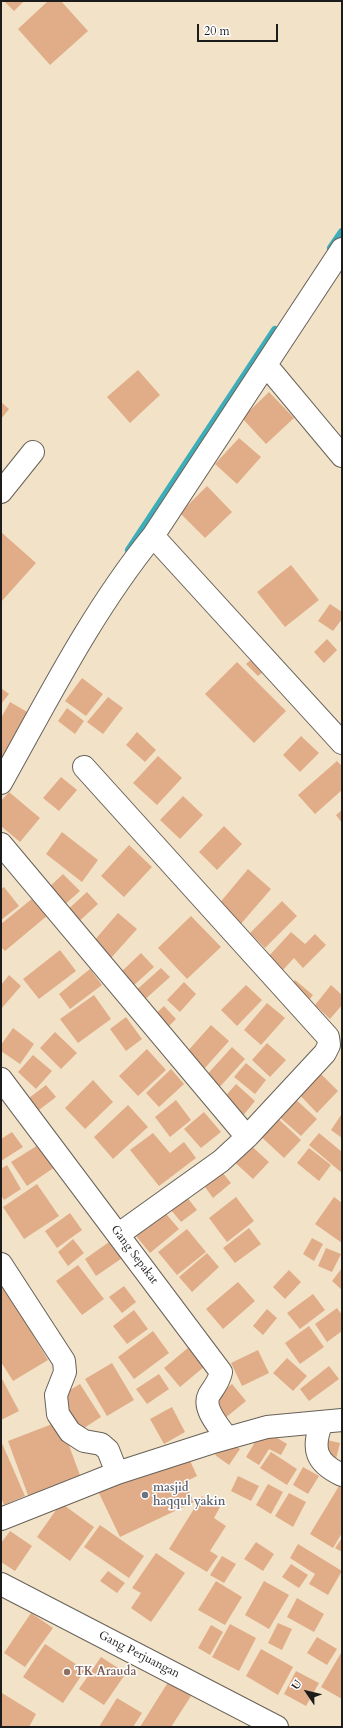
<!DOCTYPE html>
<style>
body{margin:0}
#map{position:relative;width:343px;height:1728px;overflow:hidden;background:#f2e2c7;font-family:Cardo,serif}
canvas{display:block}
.frame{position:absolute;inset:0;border:2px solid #1c1c1c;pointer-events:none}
.north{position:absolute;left:287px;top:1672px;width:40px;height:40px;-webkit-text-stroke:3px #fff;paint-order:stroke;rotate:305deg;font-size:11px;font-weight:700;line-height:16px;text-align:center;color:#1c1c1c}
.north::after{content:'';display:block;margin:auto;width:14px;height:18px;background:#1c1c1c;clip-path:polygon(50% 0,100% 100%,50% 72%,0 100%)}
.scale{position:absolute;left:197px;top:24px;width:81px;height:18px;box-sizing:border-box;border:2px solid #1c1c1c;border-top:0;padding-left:5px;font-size:12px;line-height:14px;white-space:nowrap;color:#1c1c1c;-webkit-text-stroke:3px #fff;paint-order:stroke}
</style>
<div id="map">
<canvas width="343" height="1728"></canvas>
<div class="frame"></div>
<div class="north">U</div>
<div class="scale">20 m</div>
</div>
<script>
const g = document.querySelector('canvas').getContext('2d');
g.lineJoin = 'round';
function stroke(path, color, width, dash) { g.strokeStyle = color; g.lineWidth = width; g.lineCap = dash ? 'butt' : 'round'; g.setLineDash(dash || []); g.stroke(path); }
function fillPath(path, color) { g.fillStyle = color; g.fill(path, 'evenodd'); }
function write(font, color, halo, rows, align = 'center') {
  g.font = font + ' Cardo,serif'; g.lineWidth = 3; g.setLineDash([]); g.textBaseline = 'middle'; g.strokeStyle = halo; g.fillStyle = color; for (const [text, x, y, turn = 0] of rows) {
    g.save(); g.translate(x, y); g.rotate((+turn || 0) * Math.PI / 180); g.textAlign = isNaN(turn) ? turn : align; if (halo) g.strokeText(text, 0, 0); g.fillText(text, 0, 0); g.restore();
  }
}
stroke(new Path2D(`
 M 331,248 L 342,232
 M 129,550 L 275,330`), '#3dadb9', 8);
fillPath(new Path2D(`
 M 4,1 L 24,1 L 14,11 Z
 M 48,1 L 61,1 L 88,31 L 50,65 L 18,29 Z
 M 138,370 L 160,395 L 130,423 L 107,397 Z
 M 269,392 L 294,418 L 266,444 L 242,418 Z
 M 1,402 L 9,409 L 1,419 Z
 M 239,438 L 261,457 L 237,484 L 215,464 Z
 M 207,486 L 232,512 L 205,538 L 180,513 Z
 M 1,532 L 36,563 L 1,602 Z
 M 291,565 L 319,600 L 285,627 L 257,592 Z
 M 330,604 L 342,612 L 342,619 L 333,631 L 318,621 Z
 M 327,639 L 337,650 L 324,663 L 314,652 Z
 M 256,655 L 268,668 L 258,676 L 246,664 Z
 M 237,662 L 286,711 L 254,743 L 205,694 Z
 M 82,678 L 103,694 L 86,716 L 65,701 Z
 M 1,688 L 9,694 L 1,704 Z
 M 108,697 L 123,708 L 103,734 L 87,722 Z
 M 10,702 L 29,713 L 1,763 L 1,718 Z
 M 67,708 L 84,721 L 75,734 L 58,721 Z
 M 137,732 L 156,750 L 145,762 L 126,745 Z
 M 301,736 L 319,753 L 300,772 L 283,755 Z
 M 158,756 L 182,778 L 157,805 L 133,783 Z
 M 337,761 L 342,766 L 342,790 L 315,814 L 298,795 Z
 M 61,777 L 77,790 L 59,811 L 43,798 Z
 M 9,792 L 40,818 L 20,842 L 1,826 L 1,801 Z
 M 183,796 L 203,815 L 180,839 L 160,820 Z
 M 342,810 L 342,823 L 336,815 Z
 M 224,826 L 242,844 L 217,870 L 199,852 Z
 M 62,832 L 98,860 L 82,882 L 46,854 Z
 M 129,845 L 152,867 L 124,897 L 101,876 Z
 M 248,869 L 271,889 L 240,925 L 218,905 Z
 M 63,874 L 80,891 L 62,907 L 46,890 Z
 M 4,887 L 19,906 L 1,920 L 1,889 Z
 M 87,892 L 98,904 L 75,925 L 64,913 Z
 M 33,898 L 48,915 L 5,951 L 1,947 L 1,924 Z
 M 282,901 L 297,916 L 265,948 L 250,933 Z
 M 118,913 L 137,929 L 111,958 L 93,942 Z
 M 191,916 L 221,947 L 187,979 L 158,948 Z
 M 291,932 L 305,944 L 315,934 L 326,945 L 303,968 L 294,958 L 282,971 L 268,957 Z
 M 60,950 L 76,971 L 39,999 L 23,979 Z
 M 141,953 L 154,967 L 133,986 L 120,973 Z
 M 161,968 L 170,977 L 142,1002 L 133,993 Z
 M 90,969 L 102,985 L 70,1009 L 59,994 Z
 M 9,975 L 21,986 L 1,1009 L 1,985 Z
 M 295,980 L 313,995 L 306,1004 L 288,989 Z
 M 184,982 L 196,994 L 180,1012 L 167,1000 Z
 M 246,985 L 262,1000 L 237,1026 L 221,1010 Z
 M 331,985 L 342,995 L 342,1005 L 330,1019 L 315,1005 Z
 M 94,995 L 111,1019 L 78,1043 L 60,1019 Z
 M 267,1003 L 285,1018 L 261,1045 L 244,1030 Z
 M 164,1006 L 176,1019 L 162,1033 L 150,1019 Z
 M 126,1017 L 142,1039 L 126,1051 L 110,1029 Z
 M 211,1025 L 229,1041 L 204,1069 L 186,1053 Z
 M 13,1028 L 34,1044 L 20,1064 L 1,1051 L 1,1045 Z
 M 55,1032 L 77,1053 L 61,1069 L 40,1048 Z
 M 267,1043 L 286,1060 L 270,1077 L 252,1060 Z
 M 232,1047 L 245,1059 L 217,1090 L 204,1078 Z
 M 147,1049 L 166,1070 L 138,1096 L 119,1076 Z
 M 33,1055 L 52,1071 L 36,1089 L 18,1072 Z
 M 246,1063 L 266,1080 L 255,1094 L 234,1077 Z
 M 171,1069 L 184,1084 L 159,1107 L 146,1093 Z
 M 316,1069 L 338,1091 L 317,1113 L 295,1090 Z
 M 93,1080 L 113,1102 L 85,1129 L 65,1108 Z
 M 236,1084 L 255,1101 L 241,1118 L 221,1101 Z
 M 46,1085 L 56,1097 L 39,1110 L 29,1098 Z
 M 292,1096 L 317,1119 L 301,1136 L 276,1114 Z
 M 176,1100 L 191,1120 L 170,1137 L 155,1117 Z
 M 128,1105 L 148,1127 L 113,1159 L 94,1137 Z
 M 204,1112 L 221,1132 L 201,1148 L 184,1129 Z
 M 272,1113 L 301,1140 L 284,1158 L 255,1131 Z
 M 341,1115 L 342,1115 L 342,1138 L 331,1130 Z
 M 12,1132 L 23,1147 L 1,1161 L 1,1139 Z
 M 153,1133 L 170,1153 L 184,1142 L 196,1158 L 159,1186 L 130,1150 Z
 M 319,1133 L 342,1152 L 342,1173 L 309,1145 Z
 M 246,1141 L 269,1162 L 253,1179 L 230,1158 Z
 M 43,1142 L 58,1165 L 27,1186 L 11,1162 Z
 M 309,1148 L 331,1165 L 319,1181 L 297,1163 Z
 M 7,1165 L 21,1189 L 4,1200 L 1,1195 L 1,1169 Z
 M 217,1166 L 231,1183 L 213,1198 L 200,1180 Z
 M 37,1184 L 59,1216 L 24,1239 L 3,1207 Z
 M 182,1191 L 197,1210 L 181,1222 L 166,1204 Z
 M 236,1197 L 254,1221 L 227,1242 L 209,1218 Z
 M 334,1197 L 342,1203 L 342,1243 L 315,1224 Z
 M 161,1208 L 179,1229 L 150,1253 L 132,1231 Z
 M 70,1213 L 82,1230 L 57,1248 L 45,1231 Z
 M 249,1228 L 261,1244 L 235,1263 L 223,1248 Z
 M 187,1229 L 206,1252 L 177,1275 L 158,1252 Z
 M 116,1237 L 128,1254 L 96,1276 L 85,1259 Z
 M 312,1238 L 323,1244 L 314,1261 L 303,1254 Z
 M 73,1239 L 84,1253 L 68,1266 L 58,1252 Z
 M 326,1248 L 341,1254 L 332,1272 L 318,1266 Z
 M 207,1253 L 219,1267 L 192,1292 L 179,1277 Z
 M 78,1265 L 104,1299 L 82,1315 L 56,1281 Z
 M 342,1268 L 342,1290 L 332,1281 Z
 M 289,1270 L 301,1282 L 285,1299 L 273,1287 Z
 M 238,1282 L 255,1301 L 223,1329 L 206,1309 Z
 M 3,1285 L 48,1360 L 13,1381 L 1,1362 L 1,1286 Z
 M 124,1286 L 136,1302 L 122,1313 L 109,1297 Z
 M 313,1294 L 325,1310 L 300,1329 L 287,1313 Z
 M 337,1308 L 342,1315 L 342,1331 L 327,1342 L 315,1324 Z
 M 267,1309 L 277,1318 L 263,1335 L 253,1326 Z
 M 134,1310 L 148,1329 L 127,1344 L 113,1326 Z
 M 309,1326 L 324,1347 L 300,1364 L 285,1343 Z
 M 153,1331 L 169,1353 L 134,1379 L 118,1357 Z
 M 195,1342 L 211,1361 L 180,1387 L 164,1368 Z
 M 258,1350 L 269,1373 L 242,1386 L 231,1363 Z
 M 287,1358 L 307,1376 L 293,1391 L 273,1373 Z
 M 112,1363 L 134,1400 L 107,1416 L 85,1379 Z
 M 329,1366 L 339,1379 L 309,1401 L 300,1389 Z
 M 159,1374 L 169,1389 L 147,1404 L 136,1389 Z
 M 1,1377 L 19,1411 L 1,1420 Z
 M 80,1384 L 101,1417 L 81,1430 L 60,1396 Z
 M 232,1384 L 246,1401 L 224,1419 L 210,1401 Z
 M 172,1407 L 185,1432 L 164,1444 L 150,1419 Z
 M 60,1421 L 81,1478 L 29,1498 L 8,1441 Z
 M 263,1429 L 287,1444 L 281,1455 L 269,1449 L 259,1465 L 246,1457 Z
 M 226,1439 L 240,1449 L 229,1465 L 215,1455 Z
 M 327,1440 L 340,1443 L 336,1459 L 323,1456 Z
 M 1,1441 L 25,1496 L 4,1505 L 1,1497 Z
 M 186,1452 L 197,1476 L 185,1482 L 194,1502 L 120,1537 L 96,1487 Z
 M 271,1452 L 297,1469 L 287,1485 L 260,1468 Z
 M 303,1467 L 319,1476 L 308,1494 L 293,1485 Z
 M 238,1476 L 259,1486 L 251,1501 L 231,1491 Z
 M 268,1484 L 283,1492 L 271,1514 L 256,1505 Z
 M 339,1486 L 342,1487 L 342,1533 L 333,1548 L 310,1534 Z
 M 289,1493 L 306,1502 L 293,1527 L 275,1516 Z
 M 202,1496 L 220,1507 L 214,1518 L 226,1526 L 210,1551 L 218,1556 L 207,1572 L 169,1549 Z
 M 61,1503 L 94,1527 L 70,1561 L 37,1537 Z
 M 100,1525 L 144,1556 L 129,1578 L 84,1547 Z
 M 10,1531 L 32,1546 L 15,1571 L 1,1562 L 1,1543 Z
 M 342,1538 L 342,1552 L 335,1548 Z
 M 256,1542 L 274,1554 L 263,1571 L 244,1559 Z
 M 298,1544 L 342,1571 L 328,1595 L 309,1584 L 315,1574 L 290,1558 Z
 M 156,1553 L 185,1573 L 151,1622 L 131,1608 L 141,1593 L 132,1588 Z
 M 222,1556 L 236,1564 L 224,1583 L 210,1575 Z
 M 291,1564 L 308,1575 L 299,1588 L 282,1577 Z
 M 108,1571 L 125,1583 L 117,1593 L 100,1581 Z
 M 216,1581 L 242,1597 L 225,1625 L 198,1610 Z
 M 264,1581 L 289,1595 L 269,1629 L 245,1615 Z
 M 297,1598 L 324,1614 L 314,1632 L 287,1617 Z
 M 31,1613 L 53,1628 L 25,1667 L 4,1653 Z
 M 278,1623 L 292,1629 L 282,1650 L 268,1643 Z
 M 230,1624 L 256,1638 L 239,1671 L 212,1657 Z
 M 211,1625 L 223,1632 L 210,1655 L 198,1648 Z
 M 317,1637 L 337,1649 L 327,1665 L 307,1653 Z
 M 45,1644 L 85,1670 L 63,1703 L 23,1677 Z
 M 261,1649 L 293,1667 L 278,1695 L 246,1676 Z
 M 341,1653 L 342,1653 L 342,1699 L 321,1687 Z
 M 101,1657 L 126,1673 L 104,1705 L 79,1689 Z
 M 296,1671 L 319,1683 L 306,1706 L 284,1694 Z
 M 170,1679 L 193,1693 L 171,1727 L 140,1727 Z
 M 2,1693 L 36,1714 L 29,1727 L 1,1727 Z
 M 117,1698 L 142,1713 L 133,1727 L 99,1727 Z`), '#e1ad88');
const minor = new Path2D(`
 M 342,249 L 153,536 L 342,743
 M 266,365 L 342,456
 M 1,492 L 33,452
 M 84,767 L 328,1037 L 329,1045 L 325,1053 L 247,1137 L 221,1161 L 119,1234
 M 1,783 C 48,699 92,611 153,536
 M 1,844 L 247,1137
 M 1,1079 L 221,1372 C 219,1382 214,1387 209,1395 C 202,1409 220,1427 227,1438
 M 1,1264 L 64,1361 L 65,1372 L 56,1395 L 58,1414 L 70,1432 L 84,1441 L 101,1444 L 108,1450 L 117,1473
 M 322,1422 C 311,1449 316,1463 342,1475
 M 1,1519 L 117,1473 L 210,1443 L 267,1427 L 342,1420
 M 1,1584 L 277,1727`);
stroke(minor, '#676158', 24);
stroke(minor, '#fff', 22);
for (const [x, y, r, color] of [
 [145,1495,4,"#6b7280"],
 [67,1672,4,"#8d6e63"]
]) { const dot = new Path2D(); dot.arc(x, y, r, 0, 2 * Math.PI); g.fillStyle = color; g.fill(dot); stroke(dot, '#fff', 1.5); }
write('12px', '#1c1c1c', '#fff', [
 ["Gang Sepakat",134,1255,53],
 ["Gang Perjuangan",139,1655,27]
]);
write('bold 12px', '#5b616d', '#fff', [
 ["masjid",153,1488],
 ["haqqul yakin",153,1502]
], 'left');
write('bold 12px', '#785e54', '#fff', [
 ["TK Arauda",75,1672]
], 'left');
</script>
